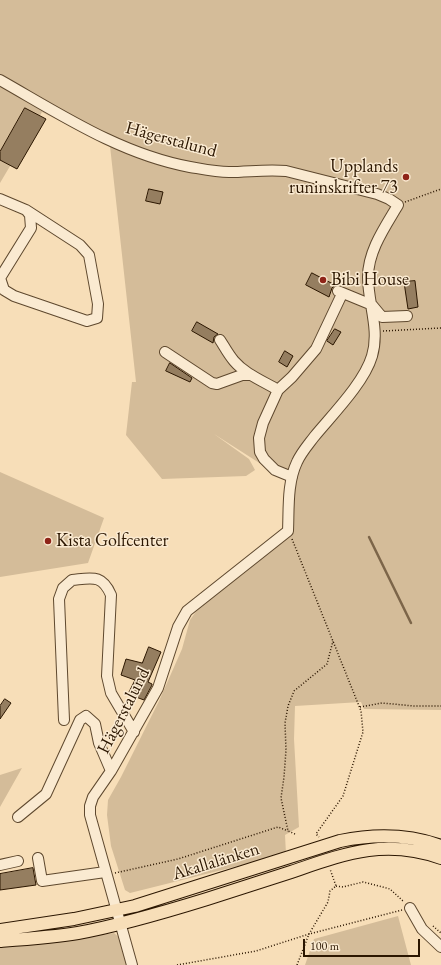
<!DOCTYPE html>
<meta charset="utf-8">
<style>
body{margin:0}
#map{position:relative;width:441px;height:965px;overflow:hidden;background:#f7deb8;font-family:"EB Garamond",serif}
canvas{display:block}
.scale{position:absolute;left:303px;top:939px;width:117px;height:18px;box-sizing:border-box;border:2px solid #2b1600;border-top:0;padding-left:5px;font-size:12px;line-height:14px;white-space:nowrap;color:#2b1600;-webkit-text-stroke:3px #faead1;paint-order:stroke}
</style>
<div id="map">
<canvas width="441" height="965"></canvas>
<div class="scale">100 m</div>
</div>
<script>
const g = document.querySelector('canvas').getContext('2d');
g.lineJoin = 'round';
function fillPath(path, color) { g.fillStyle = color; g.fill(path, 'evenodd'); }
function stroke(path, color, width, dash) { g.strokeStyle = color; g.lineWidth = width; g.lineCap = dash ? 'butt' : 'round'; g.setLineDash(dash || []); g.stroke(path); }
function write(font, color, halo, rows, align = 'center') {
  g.font = font + ' "EB Garamond",serif'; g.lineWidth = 3; g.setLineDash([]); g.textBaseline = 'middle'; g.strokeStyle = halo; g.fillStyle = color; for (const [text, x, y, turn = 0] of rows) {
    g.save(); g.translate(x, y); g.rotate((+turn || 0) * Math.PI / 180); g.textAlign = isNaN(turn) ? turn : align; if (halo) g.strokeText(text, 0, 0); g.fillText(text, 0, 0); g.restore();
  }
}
fillPath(new Path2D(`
 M 0,0 L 441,0 L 441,710 L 364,709 L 361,702 L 295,706 L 294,739 L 299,827 L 285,835 L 286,854 L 130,893 L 125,890 L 111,846 L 107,815 L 108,800 L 121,777 L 159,701 L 182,649 L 190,620 L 197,610 L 216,593 L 242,575 L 288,537 L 284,496 L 286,480 L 214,434 L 249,459 L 255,470 L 246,476 L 162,479 L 126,435 L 132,382 L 136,382 L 110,146 L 42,112 L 0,183 Z
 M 0,472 L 104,518 L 88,563 L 0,577 Z
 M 22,768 L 0,807 L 0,775 Z
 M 398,916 L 411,965 L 305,965 L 314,939 Z
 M 114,933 L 122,940 L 128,965 L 0,965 L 0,947 L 43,943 Z`), '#d4bc99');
stroke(new Path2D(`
 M 369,537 L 411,623`), '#7c6549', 2.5);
const building = new Path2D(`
 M 25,108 L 46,119 L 17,169 L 0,160 L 0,152 Z
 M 149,189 L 163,192 L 160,204 L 146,201 Z
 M 312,273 L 335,285 L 332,288 L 329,297 L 306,285 Z
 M 415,281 L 418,307 L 408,309 L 404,282 Z
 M 197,322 L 218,334 L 214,337 L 213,343 L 192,331 Z
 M 335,329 L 341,332 L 333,345 L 327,341 Z
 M 285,351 L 293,356 L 287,367 L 279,362 Z
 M 170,363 L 192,378 L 190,382 L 166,371 Z
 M 149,647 L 161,652 L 148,682 L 152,684 L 152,685 L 144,700 L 128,694 L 135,680 L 121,675 L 126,659 L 142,663 Z
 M 5,699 L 11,703 L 0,719 L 0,706 Z
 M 33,868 L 36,885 L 0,890 L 0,874 Z`);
fillPath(building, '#957e60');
stroke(building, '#2b1600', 1);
const minor = new Path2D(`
 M 0,80 C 60,114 120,154 190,167 C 202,169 216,172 229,172 C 248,172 267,169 286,171 L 377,194 L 389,199 L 398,205 C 385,227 368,251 368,277 C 368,304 380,329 372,356 C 364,383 332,415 314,437 C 308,445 301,453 297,462 C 287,483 289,509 288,531 L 187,611 L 178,627 L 158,688 L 111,771 L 93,797 L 90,806 L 90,815 L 132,965
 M 0,199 L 26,210 L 80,245 L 89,255 L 98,304 L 97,318 L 87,321 L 14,296 L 4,290 L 0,278 L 31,228 L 30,215 L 26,210
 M 338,291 L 372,305 L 382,317 L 407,316
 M 220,340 C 224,346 228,354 234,361 C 245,374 263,381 278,390
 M 165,352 L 212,383 L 217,384 L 242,375 L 251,375
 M 292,477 L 275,470 L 264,459 L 260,452 L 259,438 L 263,423 L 278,390 L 292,377 L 316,349 L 342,294
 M 64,720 L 59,599 L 63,588 L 72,580 C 92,578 102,574 111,595 L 107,676 L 111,693 L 134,732
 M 18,817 L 46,794 L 80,720 L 86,716 L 95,724 L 99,743 L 111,771
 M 38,858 L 42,881 L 105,872
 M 0,865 L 18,861
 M 410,908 L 422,929 L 441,947`);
const major = new Path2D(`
 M 0,930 L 74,919 L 135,906 L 340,841 C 374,834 408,834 441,846
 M 0,941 C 26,939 53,937 78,933 C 122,925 165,912 207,899 C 235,890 263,881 291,872 C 344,854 384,838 441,858`);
stroke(minor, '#5e482e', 12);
stroke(major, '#2b1600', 14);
stroke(new Path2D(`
 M 405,202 L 441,189
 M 383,331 L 441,328
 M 292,539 L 361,711 L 363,732 L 343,796 L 316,834 L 319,837
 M 360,707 L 382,703 L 414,706 L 441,706
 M 295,834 L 288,831 L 281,798 L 284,777 L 286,750 L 285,723 L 288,706 L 294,691 L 327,664 L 333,641
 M 115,873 L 178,859 L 278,827 L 288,831
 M 336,886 L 343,887 L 363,882 L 390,889 L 404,902
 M 433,926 L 441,933
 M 177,965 L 256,951 L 309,934 L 402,910
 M 297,965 L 309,934 L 328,902 L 330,891 L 336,886 L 330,869`), '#2b1600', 1.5, [1, 2]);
stroke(minor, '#faead1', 10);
stroke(major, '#f7deb8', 12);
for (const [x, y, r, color] of [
 [406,177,4,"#8f2418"],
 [323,280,4,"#8f2418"],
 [48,541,4,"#8f2418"]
]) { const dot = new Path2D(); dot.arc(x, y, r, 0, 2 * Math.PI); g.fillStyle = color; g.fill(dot); stroke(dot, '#faead1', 1.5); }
write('18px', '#2b1600', '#faead1', [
 ["Hägerstalund",171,140,15],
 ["Hägerstalund",124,711,-63],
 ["Akallalänken",216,862,-17]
]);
write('18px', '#2b1600', '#faead1', [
 ["Upplands",398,167,"right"],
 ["runinskrifter 73",398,188,"right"],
 ["Bibi House",331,280],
 ["Kista Golfcenter",56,541]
], 'left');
</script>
